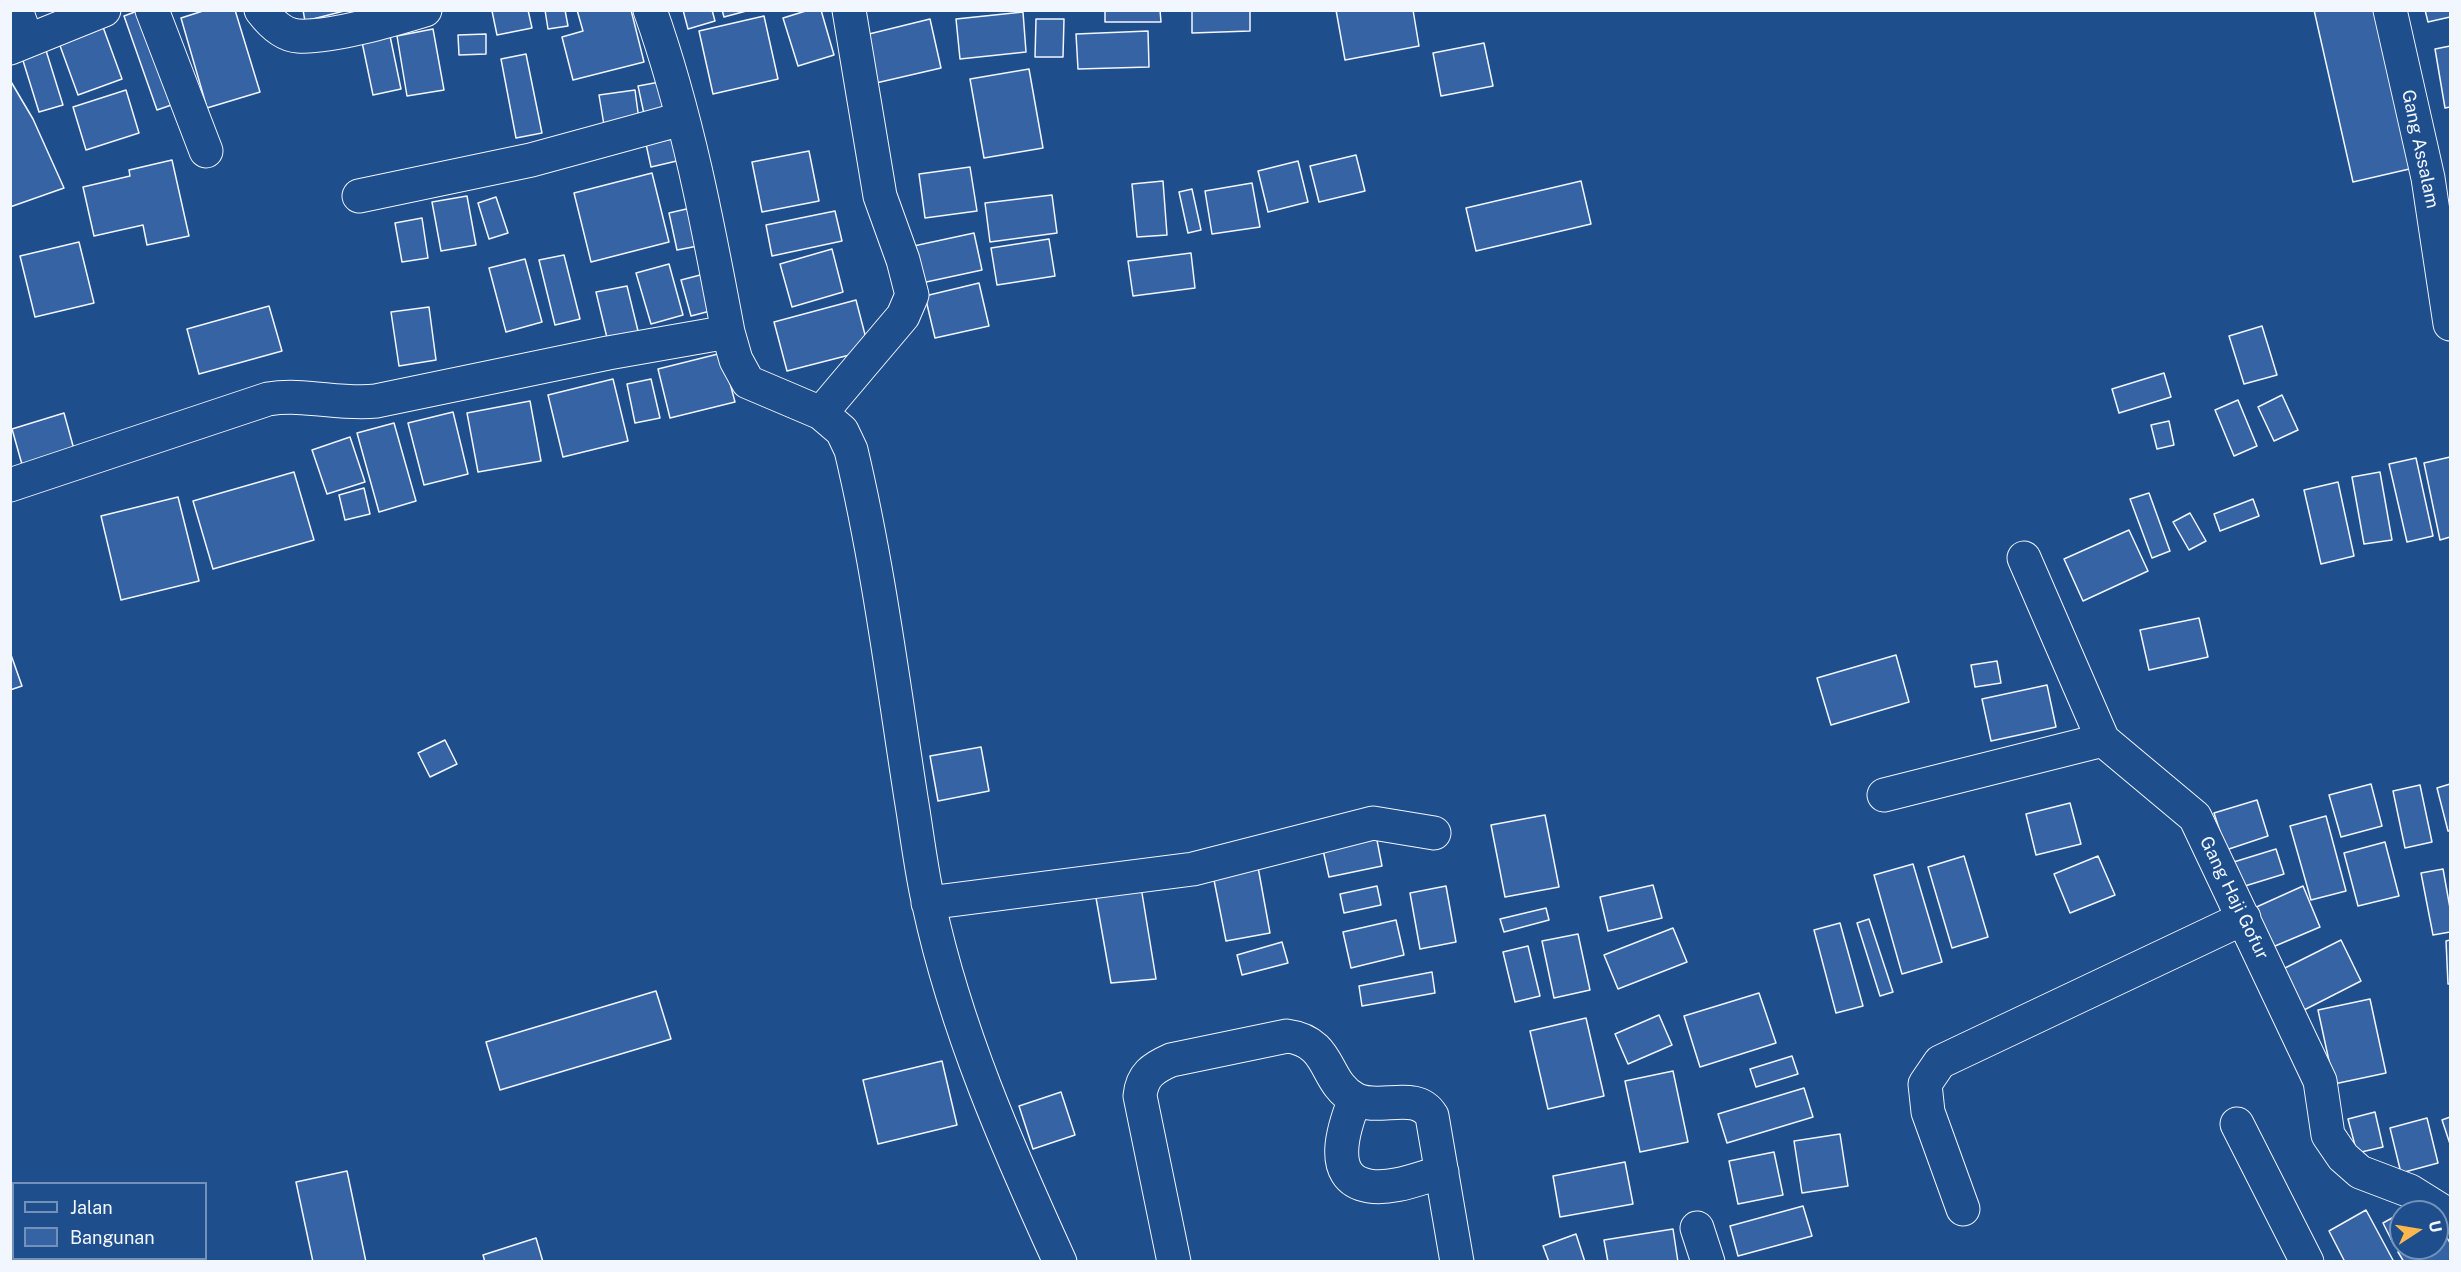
<!DOCTYPE html>
<style>
body{margin:0}
#map{position:relative;width:2461px;height:1272px;overflow:hidden;background:#1f4e8c;font-family:"Public Sans",sans-serif}
canvas{display:block}
.frame{position:absolute;inset:0;border:12px solid #f2f6ff;pointer-events:none}
.legend{position:absolute;left:12px;top:1182px;width:195px;height:78px;box-sizing:border-box;background:#1f4e8c;border:2px solid #7391ba;margin:0;padding:8px 10px;list-style:none;font-size:18px;color:#f2f6ff}
.legend li{display:flex;align-items:center;gap:12px;height:30px}
.legend b{width:30px;border:2px solid #7391ba}
.north{position:absolute;left:2389px;top:1200px;width:60px;height:60px;box-sizing:border-box;background:#1f4e8c;border:2px solid #7391ba;border-radius:50%;rotate:78deg;font-size:16px;font-weight:700;line-height:24px;text-align:center;color:#f2f6ff}
.north::after{content:'';display:block;margin:auto;width:21px;height:27px;background:#ffb74d;clip-path:polygon(50% 0,100% 100%,50% 72%,0 100%)}
</style>
<div id="map">
<canvas width="2461" height="1272"></canvas>
<div class="frame"></div>
<ul class="legend">
<li><b style="height:8px;background:#1f4e8c"></b>Jalan</li>
<li><b style="height:16px;background:#3563a3"></b>Bangunan</li>
</ul>
<div class="north">U</div>
</div>
<script>
const g = document.querySelector('canvas').getContext('2d');
g.lineJoin = 'round';
function fillPath(path, color) { g.fillStyle = color; g.fill(path, 'evenodd'); }
function stroke(path, color, width, dash) { g.strokeStyle = color; g.lineWidth = width; g.lineCap = dash ? 'butt' : 'round'; g.setLineDash(dash || []); g.stroke(path); }
function write(font, color, halo, rows, align = 'center') {
  g.font = font + ' "Public Sans",sans-serif'; g.lineWidth = 4.5; g.setLineDash([]); g.textBaseline = 'middle'; g.strokeStyle = halo; g.fillStyle = color; for (const [text, x, y, turn = 0] of rows) {
    g.save(); g.translate(x, y); g.rotate((+turn || 0) * Math.PI / 180); g.textAlign = isNaN(turn) ? turn : align; if (halo) g.strokeText(text, 0, 0); g.fillText(text, 0, 0); g.restore();
  }
}
const building = new Path2D(`
 M 140,10 L 180,102 L 157,110 L 124,16 Z
 M 206,10 L 235,10 L 260,92 L 207,108 L 181,18 Z
 M 303,10 L 348,10 L 305,21 Z
 M 528,10 L 532,28 L 497,35 L 492,11 Z
 M 545,10 L 565,10 L 568,26 L 548,29 Z
 M 577,10 L 631,10 L 644,62 L 573,80 L 562,37 L 583,31 Z
 M 683,10 L 712,10 L 715,21 L 688,29 Z
 M 722,10 L 750,10 L 724,17 Z
 M 809,10 L 821,10 L 834,55 L 798,66 L 783,18 Z
 M 1105,10 L 1160,10 L 1161,22 L 1105,22 Z
 M 1192,10 L 1250,10 L 1250,31 L 1192,33 Z
 M 1336,10 L 1413,10 L 1419,46 L 1345,60 Z
 M 2314,10 L 2383,10 L 2418,167 L 2353,182 Z
 M 2425,10 L 2450,10 L 2450,17 L 2428,22 Z
 M 1023,12 L 1026,52 L 960,59 L 956,19 Z
 M 764,16 L 778,79 L 713,94 L 699,31 Z
 M 930,19 L 941,68 L 876,83 L 865,35 Z
 M 1036,19 L 1064,19 L 1063,57 L 1035,57 Z
 M 103,27 L 122,79 L 78,95 L 59,43 Z
 M 433,29 L 444,90 L 407,96 L 397,36 Z
 M 1148,31 L 1149,67 L 1078,69 L 1076,34 Z
 M 486,34 L 486,54 L 459,55 L 458,35 Z
 M 390,36 L 401,89 L 373,95 L 362,42 Z
 M 1484,43 L 1493,86 L 1441,96 L 1433,53 Z
 M 44,44 L 63,105 L 39,112 L 20,51 Z
 M 2450,46 L 2450,107 L 2445,108 L 2435,49 Z
 M 526,54 L 542,133 L 516,138 L 501,59 Z
 M 1029,69 L 1043,148 L 984,158 L 970,79 Z
 M 10,80 L 33,119 L 64,188 L 10,207 Z
 M 665,81 L 671,108 L 644,114 L 638,86 Z
 M 126,90 L 139,133 L 86,150 L 73,107 Z
 M 635,90 L 639,120 L 604,125 L 599,95 Z
 M 677,138 L 681,160 L 651,167 L 646,144 Z
 M 809,151 L 819,201 L 762,212 L 752,162 Z
 M 1356,155 L 1365,191 L 1319,202 L 1310,166 Z
 M 172,160 L 189,236 L 147,245 L 143,225 L 94,236 L 83,187 L 130,176 L 129,170 Z
 M 1298,161 L 1308,202 L 1268,212 L 1258,171 Z
 M 970,167 L 977,211 L 925,218 L 919,174 Z
 M 652,173 L 669,242 L 591,262 L 574,193 Z
 M 1163,181 L 1167,235 L 1137,237 L 1132,184 Z
 M 1581,181 L 1591,224 L 1476,251 L 1466,208 Z
 M 1252,183 L 1260,227 L 1212,234 L 1205,191 Z
 M 1192,189 L 1201,230 L 1188,233 L 1179,192 Z
 M 1052,195 L 1057,233 L 990,242 L 985,203 Z
 M 467,196 L 476,245 L 441,251 L 432,202 Z
 M 496,197 L 508,233 L 489,239 L 478,203 Z
 M 695,207 L 703,245 L 677,250 L 669,213 Z
 M 835,211 L 842,241 L 772,256 L 766,225 Z
 M 422,218 L 428,258 L 402,262 L 395,223 Z
 M 974,233 L 982,270 L 917,284 L 909,247 Z
 M 1049,239 L 1055,276 L 997,285 L 991,248 Z
 M 79,242 L 94,303 L 35,317 L 20,256 Z
 M 832,249 L 843,292 L 792,307 L 780,264 Z
 M 1191,253 L 1195,288 L 1133,296 L 1128,261 Z
 M 564,255 L 580,319 L 555,325 L 539,260 Z
 M 525,259 L 542,322 L 506,332 L 489,268 Z
 M 669,264 L 683,315 L 651,324 L 636,273 Z
 M 704,274 L 714,310 L 691,316 L 681,280 Z
 M 979,283 L 989,326 L 935,338 L 925,296 Z
 M 627,286 L 639,335 L 608,342 L 596,292 Z
 M 856,300 L 869,350 L 787,371 L 774,322 Z
 M 269,306 L 282,351 L 199,374 L 187,329 Z
 M 429,307 L 436,360 L 399,366 L 391,312 Z
 M 2262,326 L 2277,375 L 2244,384 L 2229,336 Z
 M 722,353 L 735,402 L 670,418 L 658,369 Z
 M 2164,373 L 2171,397 L 2119,413 L 2112,389 Z
 M 613,379 L 628,441 L 563,457 L 548,395 Z
 M 651,379 L 660,418 L 635,423 L 627,384 Z
 M 2282,395 L 2298,430 L 2274,441 L 2258,407 Z
 M 2238,400 L 2257,446 L 2234,456 L 2215,410 Z
 M 530,401 L 541,461 L 478,472 L 467,413 Z
 M 453,412 L 468,474 L 424,485 L 408,423 Z
 M 64,413 L 75,453 L 23,468 L 12,429 Z
 M 2169,421 L 2174,445 L 2157,449 L 2151,425 Z
 M 394,423 L 416,501 L 379,512 L 357,433 Z
 M 350,437 L 365,482 L 327,494 L 312,450 Z
 M 2450,457 L 2450,537 L 2440,540 L 2424,463 Z
 M 2416,458 L 2433,536 L 2407,542 L 2389,464 Z
 M 294,472 L 314,540 L 213,569 L 193,501 Z
 M 2380,472 L 2392,540 L 2364,544 L 2352,477 Z
 M 2338,482 L 2354,556 L 2321,564 L 2304,490 Z
 M 364,488 L 370,514 L 345,520 L 339,495 Z
 M 2149,493 L 2170,551 L 2152,558 L 2130,499 Z
 M 178,497 L 199,581 L 121,600 L 101,516 Z
 M 2253,499 L 2259,516 L 2220,531 L 2214,514 Z
 M 2190,513 L 2206,541 L 2189,550 L 2173,522 Z
 M 2129,530 L 2148,571 L 2083,601 L 2064,559 Z
 M 2199,618 L 2208,657 L 2149,670 L 2140,630 Z
 M 10,652 L 22,686 L 10,690 Z
 M 1896,655 L 1909,702 L 1831,725 L 1817,678 Z
 M 1997,661 L 2001,683 L 1975,687 L 1971,665 Z
 M 2047,685 L 2056,727 L 1991,741 L 1982,699 Z
 M 445,740 L 457,764 L 430,777 L 418,753 Z
 M 981,747 L 989,791 L 938,801 L 930,756 Z
 M 2371,784 L 2382,826 L 2341,837 L 2329,795 Z
 M 2450,784 L 2450,831 L 2448,831 L 2437,788 Z
 M 2420,785 L 2432,842 L 2405,848 L 2393,791 Z
 M 2257,800 L 2268,836 L 2226,850 L 2214,813 Z
 M 2070,803 L 2081,844 L 2036,855 L 2026,814 Z
 M 1545,815 L 1559,887 L 1505,897 L 1491,825 Z
 M 2326,816 L 2346,891 L 2311,900 L 2290,826 Z
 M 1375,830 L 1382,866 L 1329,877 L 1321,841 Z
 M 2385,842 L 2399,896 L 2358,906 L 2344,853 Z
 M 2276,849 L 2284,874 L 2232,890 L 2224,865 Z
 M 1964,856 L 1988,937 L 1952,948 L 1928,867 Z
 M 2098,856 L 2115,895 L 2070,913 L 2054,874 Z
 M 1913,864 L 1942,962 L 1902,974 L 1874,875 Z
 M 1258,867 L 1270,933 L 1226,941 L 1213,875 Z
 M 2443,869 L 2450,908 L 2450,932 L 2433,935 L 2421,873 Z
 M 1140,881 L 1156,979 L 1111,983 L 1095,892 Z
 M 1653,885 L 1662,918 L 1608,931 L 1600,897 Z
 M 1377,886 L 1381,905 L 1344,913 L 1340,894 Z
 M 1446,886 L 1456,942 L 1420,949 L 1410,893 Z
 M 2303,886 L 2320,927 L 2268,949 L 2252,909 Z
 M 1546,908 L 1549,920 L 1504,932 L 1500,919 Z
 M 1869,919 L 1893,992 L 1880,996 L 1857,923 Z
 M 1396,920 L 1404,955 L 1351,968 L 1343,932 Z
 M 1840,923 L 1863,1006 L 1836,1013 L 1814,930 Z
 M 1673,928 L 1687,962 L 1618,989 L 1604,955 Z
 M 1578,934 L 1590,990 L 1554,998 L 1542,941 Z
 M 2341,940 L 2361,981 L 2304,1010 L 2283,969 Z
 M 2450,940 L 2450,984 L 2448,984 L 2446,941 Z
 M 1282,942 L 1288,963 L 1242,975 L 1237,955 Z
 M 1528,946 L 1540,996 L 1515,1002 L 1503,952 Z
 M 1432,972 L 1435,993 L 1362,1006 L 1359,986 Z
 M 656,991 L 671,1039 L 500,1090 L 486,1042 Z
 M 1759,993 L 1776,1043 L 1700,1067 L 1684,1016 Z
 M 2370,999 L 2386,1073 L 2334,1084 L 2318,1010 Z
 M 1659,1015 L 1672,1045 L 1628,1064 L 1615,1034 Z
 M 1586,1018 L 1604,1096 L 1548,1109 L 1530,1031 Z
 M 1792,1056 L 1798,1074 L 1756,1087 L 1750,1069 Z
 M 942,1061 L 957,1125 L 878,1144 L 863,1080 Z
 M 1673,1071 L 1688,1142 L 1640,1152 L 1625,1081 Z
 M 1804,1088 L 1813,1117 L 1727,1143 L 1718,1114 Z
 M 1061,1092 L 1075,1135 L 1033,1149 L 1019,1106 Z
 M 2375,1112 L 2383,1147 L 2357,1153 L 2348,1119 Z
 M 2450,1117 L 2450,1144 L 2442,1120 Z
 M 2427,1118 L 2438,1163 L 2401,1173 L 2390,1128 Z
 M 1840,1134 L 1848,1186 L 1802,1193 L 1794,1141 Z
 M 1774,1152 L 1783,1195 L 1738,1204 L 1729,1161 Z
 M 1625,1162 L 1633,1204 L 1560,1217 L 1553,1176 Z
 M 347,1171 L 366,1262 L 313,1262 L 296,1182 Z
 M 1803,1206 L 1812,1236 L 1738,1256 L 1730,1226 Z
 M 2366,1210 L 2394,1262 L 2345,1262 L 2329,1231 Z
 M 2401,1213 L 2401,1241 L 2394,1245 L 2383,1223 Z
 M 2441,1227 L 2450,1243 L 2450,1262 L 2404,1262 L 2398,1252 L 2405,1248 L 2437,1248 L 2437,1229 Z
 M 1673,1229 L 1678,1262 L 1608,1262 L 1604,1240 Z
 M 1576,1234 L 1585,1262 L 1549,1262 L 1543,1246 Z
 M 536,1238 L 543,1262 L 485,1262 L 483,1255 Z`);
fillPath(building, '#3563a3');
stroke(building, '#f2f6ff', 1.5);
const minor = new Path2D(`
 M 16,10 L 27,40
 M 152,10 L 206,151
 M 261,10 C 270,22 282,35 298,36 C 331,38 392,20 425,10
 M 2390,10 L 2428,178 L 2450,324
 M 10,48 L 104,10
 M 359,196 L 531,160 L 681,119
 M 728,332 L 736,360 L 748,382 L 821,413 L 842,431 L 851,450 C 878,564 893,682 911,798 C 917,834 921,870 929,905 C 956,1030 1007,1146 1060,1262
 M 821,413 L 903,316 L 912,295 L 903,260 L 880,196 L 849,10
 M 10,485 L 268,399 C 304,393 340,405 376,401 L 608,353 L 728,332 C 708,225 687,114 650,10
 M 2024,558 L 2103,740 L 2195,817 L 2320,1081 L 2328,1135 L 2343,1157 L 2360,1172 L 2410,1191 L 2450,1216
 M 1884,795 L 2103,740
 M 928,903 L 1193,869 L 1373,823 L 1434,833
 M 1355,1099 C 1345,1124 1325,1179 1369,1186 C 1392,1190 1420,1178 1442,1172
 M 2237,1124 L 2307,1262
 M 1963,1209 L 1928,1112 L 1925,1084 L 1940,1062 L 2244,918
 M 1697,1228 L 1708,1262
 M 1174,1262 L 1140,1096 C 1142,1075 1153,1068 1171,1060 L 1287,1036 C 1333,1042 1323,1082 1355,1099 C 1379,1112 1416,1089 1432,1116 L 1457,1262`);
stroke(minor, '#f2f6ff', 35);
stroke(minor, '#1f4e8c', 33);
write('18px', '#f2f6ff', '#1f4e8c', [
 ["Gang Assalam",2420,149,78],
 ["Gang Haji Gofur",2234,898,64]
]);
</script>
